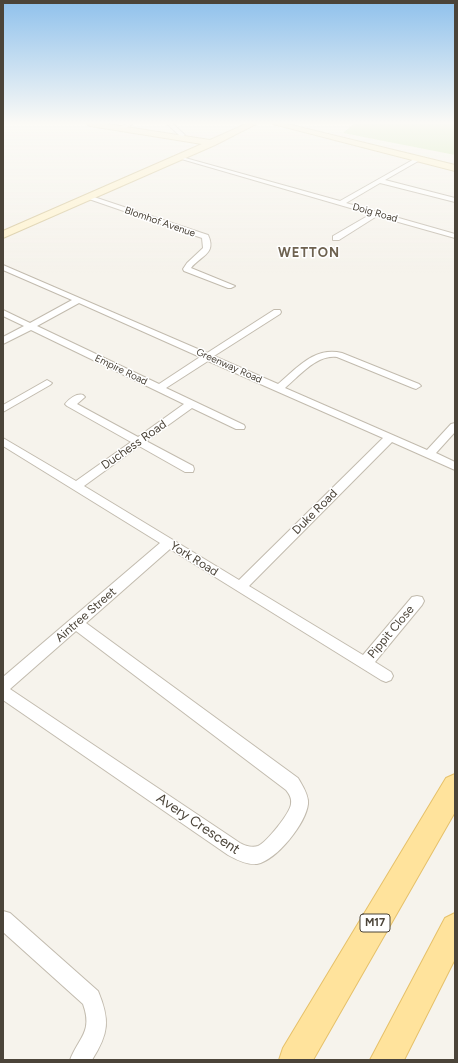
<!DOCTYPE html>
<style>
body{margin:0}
#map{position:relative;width:458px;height:1063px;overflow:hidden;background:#f6f3ec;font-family:Figtree,sans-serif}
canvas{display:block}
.frame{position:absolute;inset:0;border:4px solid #4b4439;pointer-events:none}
</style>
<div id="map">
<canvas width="458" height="1063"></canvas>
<div class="frame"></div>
</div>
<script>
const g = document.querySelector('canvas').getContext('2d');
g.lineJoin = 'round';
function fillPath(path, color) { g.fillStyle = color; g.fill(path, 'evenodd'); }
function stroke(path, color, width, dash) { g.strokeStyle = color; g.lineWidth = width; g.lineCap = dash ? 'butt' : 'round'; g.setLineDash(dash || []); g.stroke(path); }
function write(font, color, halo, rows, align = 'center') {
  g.font = font + ' Figtree,sans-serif'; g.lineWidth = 3; g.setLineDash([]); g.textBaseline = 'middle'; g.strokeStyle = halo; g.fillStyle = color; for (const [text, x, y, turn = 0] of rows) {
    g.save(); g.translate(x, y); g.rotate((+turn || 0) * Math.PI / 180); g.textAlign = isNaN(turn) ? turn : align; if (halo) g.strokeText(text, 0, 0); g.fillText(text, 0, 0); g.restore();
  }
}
fillPath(new Path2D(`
 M 354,124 L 455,124 L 455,155 L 343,133 Z`), '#d2eab5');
const street = new Path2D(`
 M 125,124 L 132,124 L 123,130 L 119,130 L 119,128 Z
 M 167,124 L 173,124 L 185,135 L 179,139 L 175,139 L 175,137 L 179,135 Z
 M 178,156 L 340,201 L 416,158 L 420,158 L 420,160 L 385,180 L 455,198 L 455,202 L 380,183 L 346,203 L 455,234 L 455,238 L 377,216 L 339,240 L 333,240 L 333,236 L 371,214 L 178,158 Z
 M 88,195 L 208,235 C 217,254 200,256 191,268 L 235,286 L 231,288 L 228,288 L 184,271 L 183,269 L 187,263 L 203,248 L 202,238 L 86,198 L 85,197 Z
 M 3,265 L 207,353 L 274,310 L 280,310 L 281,312 L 280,314 L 214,356 L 278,384 C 297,368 315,346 342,353 L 419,384 L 421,386 L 416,389 L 413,388 L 337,357 C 317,354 299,376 285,388 L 427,450 L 451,424 L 455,423 L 455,432 L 436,453 L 455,462 L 455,470 L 392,442 L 249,586 L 363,655 L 412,597 L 417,596 L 422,597 L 424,601 L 422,605 L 375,662 L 391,672 L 393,676 L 391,680 L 386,682 L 381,680 L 170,549 L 86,623 L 298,778 C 302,785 309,795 308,804 C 306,823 277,860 257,864 C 247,865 237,860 228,855 L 3,700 L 3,677 L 160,543 L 3,446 L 3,438 L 76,481 L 131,442 L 67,406 L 65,404 C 69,399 77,393 83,395 L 85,397 L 77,404 L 138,437 L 184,404 L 31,330 L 3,344 L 3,337 L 24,326 L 3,316 L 3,310 L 30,323 L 72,300 L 3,270 ZM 79,303 L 200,357 L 159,384 L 37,326 ZM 208,361 L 383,438 L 239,580 L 84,486 L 139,446 L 185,472 L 193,472 L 194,469 L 193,466 L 146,441 L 192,408 L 236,429 L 244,429 L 245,427 L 244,425 L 166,388 ZM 76,631 L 286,790 C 289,794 292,798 291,804 C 290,813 267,842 258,846 C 253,848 245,846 240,843 L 10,689 Z
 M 47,380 L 52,383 L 50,385 L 3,412 L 3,405 Z
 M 3,911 L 10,913 L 98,991 C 110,1020 109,1033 92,1060 L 70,1060 C 79,1037 93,1032 83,1004 L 3,932 Z`);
const secondary = new Path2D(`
 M 87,124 L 107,124 L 210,140 L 246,124 L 256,124 L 215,145 L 3,238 L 3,231 L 202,144 L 90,126 Z
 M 273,124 L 287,124 L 455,165 L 455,171 Z`);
const primary = new Path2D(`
 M 455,774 L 455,812 L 313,1060 L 279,1060 L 283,1048 L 446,778 Z
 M 455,913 L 455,959 L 404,1060 L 370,1060 L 445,918 Z`);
stroke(street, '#c2bbae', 2);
stroke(secondary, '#d6c79b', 2);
stroke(primary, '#e6c16a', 2);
fillPath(street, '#fff');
fillPath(secondary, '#fff3cd');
fillPath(primary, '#ffe39c');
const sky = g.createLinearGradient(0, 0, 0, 273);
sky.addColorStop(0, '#8fc1ec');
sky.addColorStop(0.45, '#fbfaf6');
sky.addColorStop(1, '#fbfaf600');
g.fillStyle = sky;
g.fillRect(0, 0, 458, 273);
write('10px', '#4b4439', '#fff', [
 ["Doig Road",375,213,16],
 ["Blomhof Avenue",160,222,19],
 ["Greenway Road",229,366,24],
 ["Empire Road",121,370,26]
]);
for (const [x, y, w] of [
 [375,923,30]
]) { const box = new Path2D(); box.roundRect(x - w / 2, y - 9, w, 18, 3); g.fillStyle = '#fff'; g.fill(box); stroke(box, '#4b4439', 1); }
write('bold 11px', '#4b4439', null, [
 ["M17",375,923]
]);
write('12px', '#4b4439', '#fff', [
 ["Duchess Road",134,445,-35],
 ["Duke Road",315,512,-45],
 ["York Road",194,559,32],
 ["Aintree Street",86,615,-41],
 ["Pippit Close",391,632,-50]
]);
g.letterSpacing = '1px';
write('bold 13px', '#6e6250', '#fff', [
 ["WETTON",309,253]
]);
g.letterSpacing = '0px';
write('14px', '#4b4439', '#fff', [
 ["Avery Crescent",198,824,34]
]);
</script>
